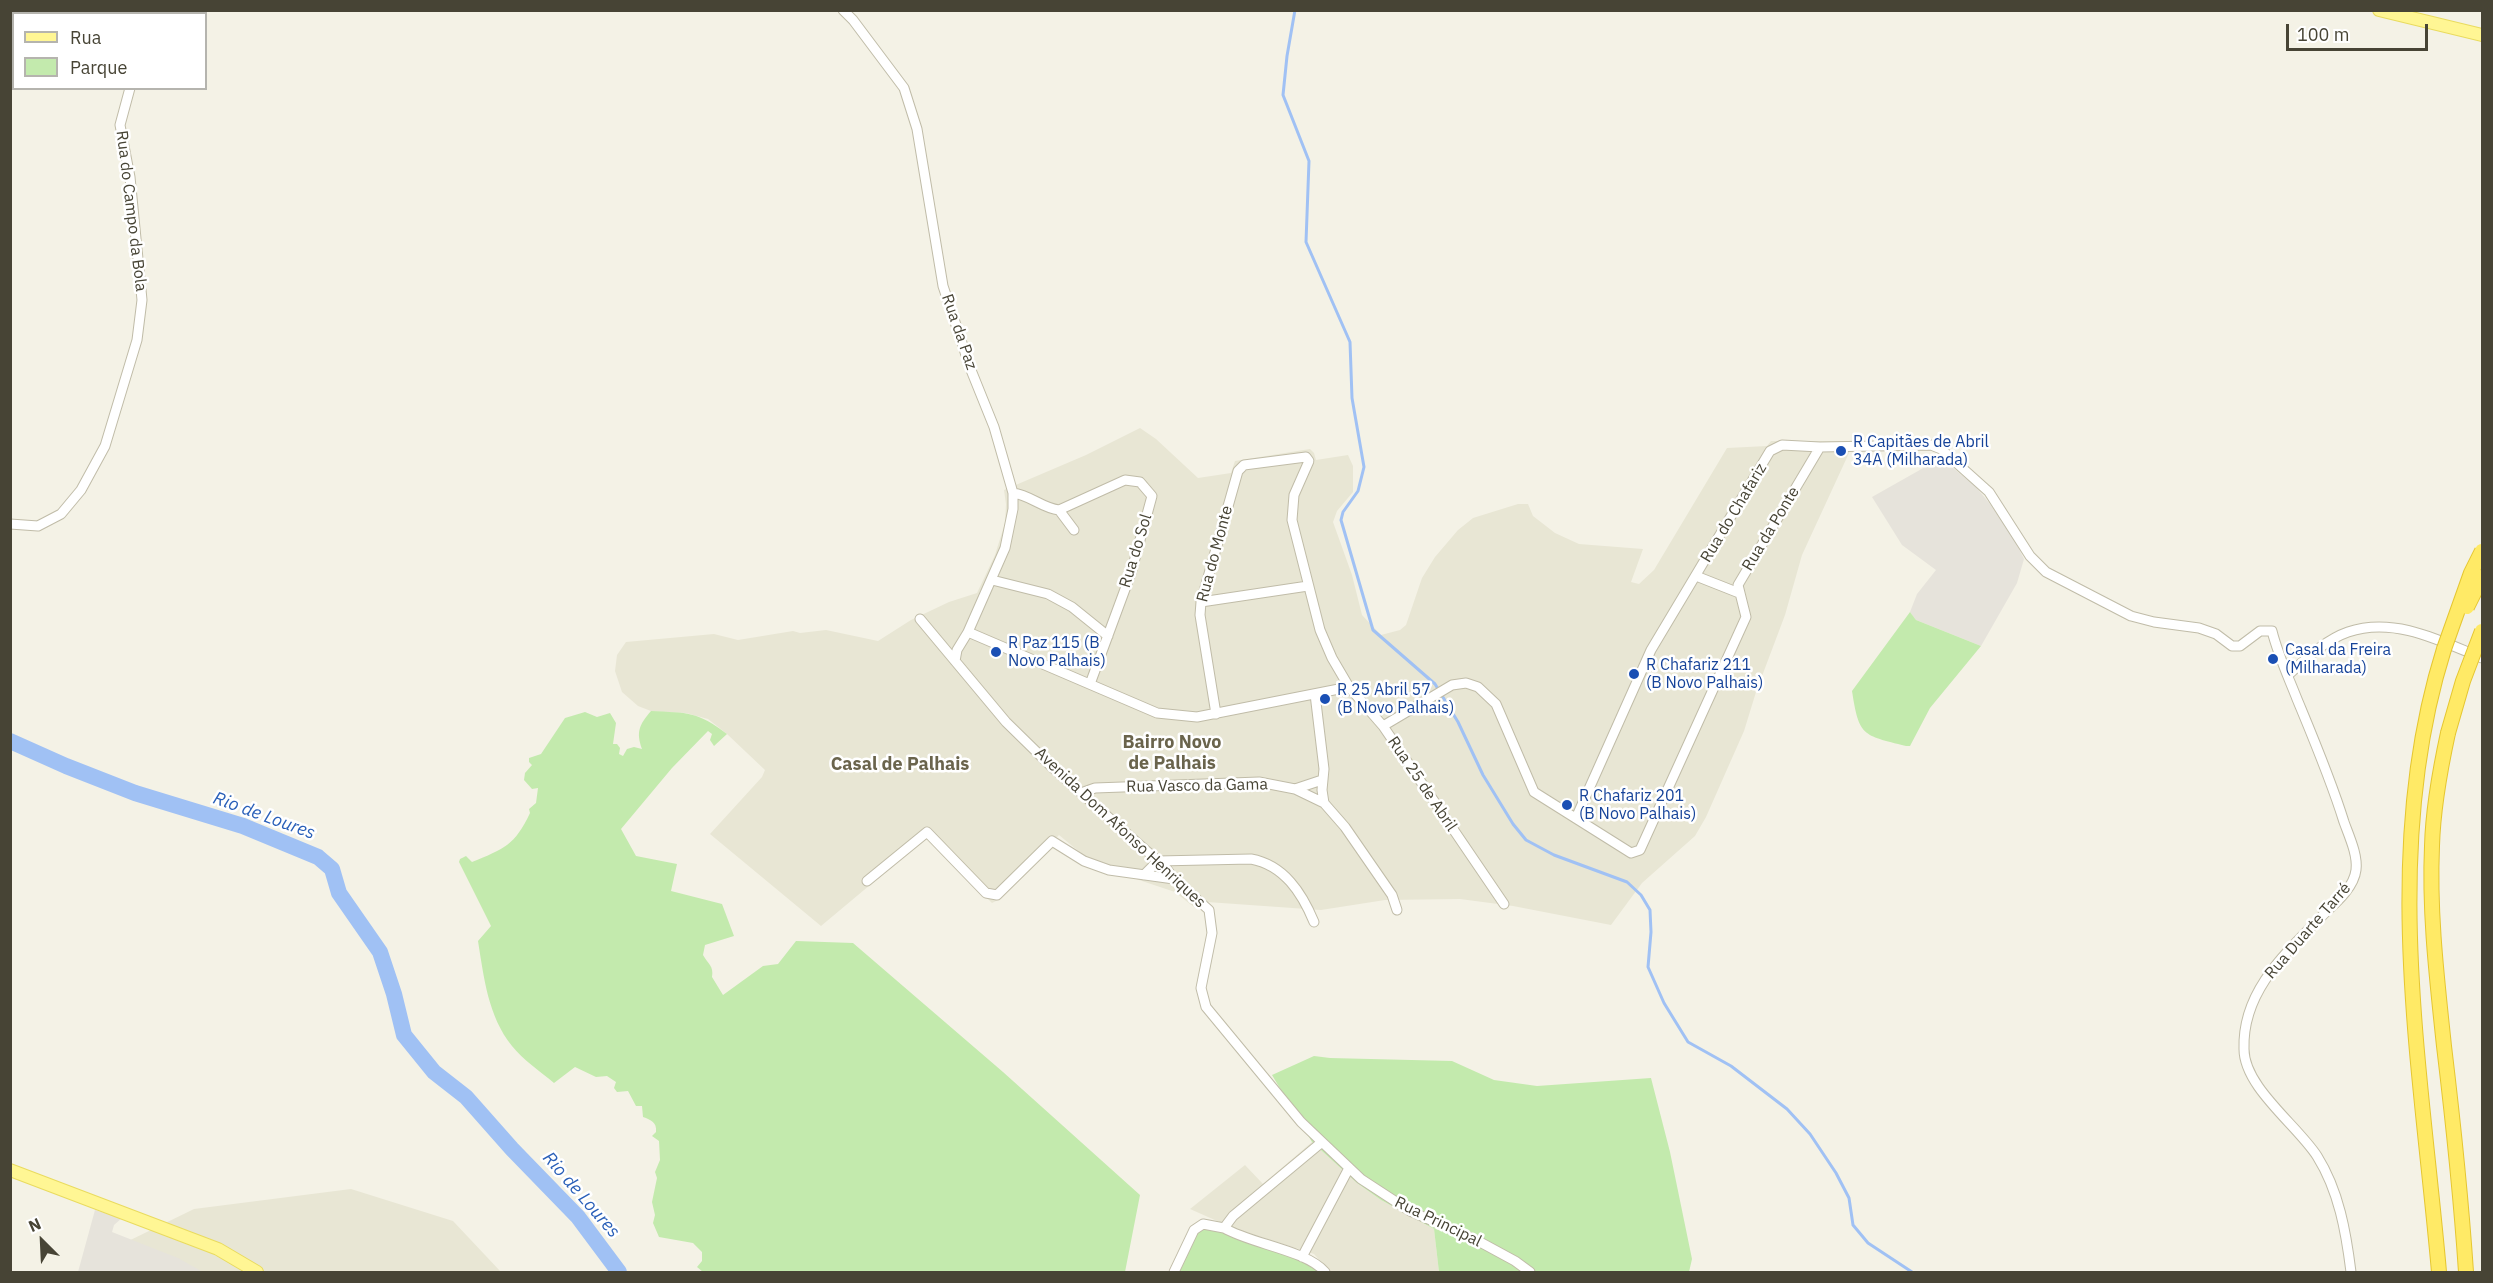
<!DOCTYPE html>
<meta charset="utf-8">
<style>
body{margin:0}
#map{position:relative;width:2493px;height:1283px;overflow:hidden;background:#f4f2e6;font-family:"IBM Plex Sans",sans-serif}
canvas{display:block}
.frame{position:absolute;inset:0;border:12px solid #474435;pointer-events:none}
.legend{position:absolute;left:12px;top:12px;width:195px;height:78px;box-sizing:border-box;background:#fff;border:2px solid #b5b4ae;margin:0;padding:8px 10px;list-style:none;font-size:18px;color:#474435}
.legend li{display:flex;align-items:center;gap:12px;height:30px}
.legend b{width:30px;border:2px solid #b5b4ae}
.north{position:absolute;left:12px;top:1211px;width:60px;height:60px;-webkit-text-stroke:4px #fff;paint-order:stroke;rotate:336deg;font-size:16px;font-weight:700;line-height:24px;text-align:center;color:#474435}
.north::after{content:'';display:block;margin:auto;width:21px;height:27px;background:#474435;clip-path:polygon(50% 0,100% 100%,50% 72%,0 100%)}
.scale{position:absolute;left:2286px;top:24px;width:142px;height:27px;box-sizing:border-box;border:3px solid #474435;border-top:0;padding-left:8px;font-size:18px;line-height:21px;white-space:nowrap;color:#474435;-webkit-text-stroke:4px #fff;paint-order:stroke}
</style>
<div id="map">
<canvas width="2493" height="1283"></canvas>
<div class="frame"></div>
<ul class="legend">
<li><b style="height:8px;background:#fff694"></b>Rua</li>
<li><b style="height:16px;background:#c3eaad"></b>Parque</li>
</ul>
<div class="north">N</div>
<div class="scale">100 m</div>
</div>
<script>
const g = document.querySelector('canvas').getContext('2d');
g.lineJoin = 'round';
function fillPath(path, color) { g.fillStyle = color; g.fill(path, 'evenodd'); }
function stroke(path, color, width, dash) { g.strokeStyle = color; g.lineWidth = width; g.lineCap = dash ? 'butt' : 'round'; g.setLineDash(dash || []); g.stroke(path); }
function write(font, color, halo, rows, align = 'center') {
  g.font = font + ' "IBM Plex Sans",sans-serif'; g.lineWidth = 5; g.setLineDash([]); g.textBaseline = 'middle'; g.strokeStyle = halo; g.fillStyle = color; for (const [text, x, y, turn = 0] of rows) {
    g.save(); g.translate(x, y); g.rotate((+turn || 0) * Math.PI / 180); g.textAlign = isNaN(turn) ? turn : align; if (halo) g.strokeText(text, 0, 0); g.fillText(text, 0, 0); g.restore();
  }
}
fillPath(new Path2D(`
 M 1140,428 L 1156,439 L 1198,478 L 1231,473 L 1235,461 L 1310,449 L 1314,453 L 1316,460 L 1348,455 L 1353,466 L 1353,492 L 1337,511 L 1333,522 L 1352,575 L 1362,615 L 1381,635 L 1400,630 L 1406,625 L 1422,578 L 1435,557 L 1458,530 L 1473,518 L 1518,504 L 1528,504 L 1533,516 L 1555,533 L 1579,544 L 1643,549 L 1631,582 L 1639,584 L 1654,570 L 1727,448 L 1767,446 L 1771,441 L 1851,441 L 1849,453 L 1802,555 L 1785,615 L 1756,692 L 1744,731 L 1706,817 L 1695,836 L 1642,883 L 1611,925 L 1513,906 L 1460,899 L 1385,900 L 1321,910 L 1207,902 L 1195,908 L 1175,892 L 1127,876 L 1088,859 L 1059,835 L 1000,899 L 992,903 L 929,840 L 925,839 L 821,926 L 710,834 L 762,777 L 765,770 L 727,734 L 708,719 L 686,713 L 651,711 L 638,706 L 622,692 L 615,671 L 617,655 L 626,642 L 714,634 L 738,640 L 793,631 L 800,633 L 826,630 L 878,641 L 911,620 L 949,602 L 977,593 L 995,555 L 1005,523 L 1006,504 L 1004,490 L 1086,455 Z
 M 1312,1142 L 1357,1183 L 1381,1200 L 1434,1229 L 1439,1272 L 1330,1272 L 1314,1254 L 1233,1228 L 1190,1209 L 1245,1165 L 1263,1184 Z
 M 351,1189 L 453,1221 L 501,1272 L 97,1272 L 110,1250 L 194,1209 Z`), '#e8e6d4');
fillPath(new Path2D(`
 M 1941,458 L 1976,487 L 1990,504 L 2013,537 L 2024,559 L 2017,583 L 1981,646 L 1916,620 L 1910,612 L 1917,594 L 1936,570 L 1902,545 L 1872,497 Z
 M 95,1210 L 122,1218 L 114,1225 L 112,1232 L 178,1258 L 203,1272 L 78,1272 Z`), '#e6e3db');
fillPath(new Path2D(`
 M 1910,612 L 1916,620 L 1981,646 L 1930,708 L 1910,746 L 1906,746 C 1862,735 1859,736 1852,691 Z
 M 651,711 C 688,713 697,711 727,734 L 714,746 L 710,740 L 712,734 L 708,731 L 672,768 L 621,829 L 636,856 L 677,864 L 671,891 L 722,904 L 734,936 L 705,945 L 703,955 C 708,964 714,966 712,977 L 723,995 L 763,966 L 778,964 L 796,941 L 853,943 L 1003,1072 L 1140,1195 L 1125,1272 L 703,1272 L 697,1267 L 702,1261 L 702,1252 L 693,1243 L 659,1237 L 653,1223 L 655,1215 L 652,1202 L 657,1178 L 655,1172 L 660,1160 L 659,1141 L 652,1136 L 656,1132 C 657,1122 651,1120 643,1117 L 642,1106 L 636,1106 L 628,1091 L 617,1092 L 614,1088 L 616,1082 L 607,1076 L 596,1077 L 575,1067 L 554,1083 C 540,1071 523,1060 512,1046 C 488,1016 484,978 478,941 L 491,926 L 459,862 L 460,859 L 466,856 L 472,862 C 504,849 515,845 530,813 L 529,809 L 536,803 L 538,788 L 532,789 L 524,780 L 525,773 L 532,765 L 529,762 L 529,758 L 541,754 L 565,718 L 585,712 L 597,717 L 610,713 L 616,723 L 613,744 L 617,744 L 620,748 L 619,754 L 623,756 L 627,749 L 634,747 L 642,749 C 636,732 639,725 651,711 Z
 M 1314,1056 L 1330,1058 L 1452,1061 L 1494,1080 L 1537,1086 L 1651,1078 L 1670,1152 L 1692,1259 L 1689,1272 L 1439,1272 L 1434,1229 L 1381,1200 L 1357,1183 L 1312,1142 L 1272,1075 Z
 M 1209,1228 L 1297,1259 L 1320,1272 L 1175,1272 L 1195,1231 Z`), '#c3eaad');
stroke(new Path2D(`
 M 1295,10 L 1287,56 L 1283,95 L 1309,161 L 1306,242 L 1350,342 L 1352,398 L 1364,467 L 1358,491 L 1343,512 L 1341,520 L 1373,630 L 1435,684 L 1458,722 L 1483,775 L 1513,824 L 1526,840 L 1554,855 L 1627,882 L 1641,895 L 1650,910 L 1651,932 L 1648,967 L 1664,1003 L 1688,1042 L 1731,1066 L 1787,1109 L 1810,1134 L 1836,1173 L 1849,1198 L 1853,1225 L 1868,1243 L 1912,1272`), '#a0c1f4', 3);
stroke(new Path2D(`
 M 10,741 L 66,766 L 135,793 L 243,826 L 318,857 L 332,869 L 339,893 L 380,952 L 394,994 L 404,1035 L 434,1072 L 466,1097 L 512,1149 L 578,1217 L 619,1272`), '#a0c1f4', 16);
const minor = new Path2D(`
 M 843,10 L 853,20 L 904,88 L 917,129 L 943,286 L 971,370 L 994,427 L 1013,493 L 1013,509 L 1005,548 L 968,632 L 957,650 L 955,661
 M 147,14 L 147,10
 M 1013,493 C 1030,495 1042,508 1059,510 L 1125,480 L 1140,482 L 1152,496 L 1131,573 L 1090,684
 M 1059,510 L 1074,530
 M 10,524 L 38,526 L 61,514 L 81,490 L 105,446 L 137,340 L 142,300 L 130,177 L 120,125 L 130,88
 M 1696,576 L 1739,593
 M 992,580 L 1048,594 L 1072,607 L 1108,636
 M 1201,602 L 1308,586
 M 920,619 L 1006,722 L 1054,769 L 1166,868 L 1174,879 L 1209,910 L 1212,933 L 1201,988 L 1206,1007 L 1301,1122 L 1361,1179 L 1410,1211 L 1480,1242 L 1515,1261 L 1530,1272
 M 968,632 L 1157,713 L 1197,717 L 1349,687
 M 2288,675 C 2306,659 2325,640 2348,632 C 2394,616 2441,641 2482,658
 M 1315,694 L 1324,769 L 1322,790 L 1324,803
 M 1216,714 L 1200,615 L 1201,602 L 1238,471 L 1244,465 L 1306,457 L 1309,461 L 1294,495 L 1292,520 L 1320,630 L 1332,658 L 1349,687 L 1383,726 L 1504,904
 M 1383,726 L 1452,685 L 1466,683 L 1478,687 L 1496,704 L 1534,792 L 1631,853 L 1640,850 L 1746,617 L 1738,585 L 1820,447
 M 1295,789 L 1322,780
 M 1081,793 L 1095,788 L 1259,782 L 1295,789 L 1324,803 L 1345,827 L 1392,895 L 1397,910
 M 1576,818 L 1651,650 L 1770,451 L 1782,445 L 1820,447 L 1931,445 L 1941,449 L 1989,492 L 2030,556 L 2046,572 L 2131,616 L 2154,622 L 2199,628 L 2216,634 L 2232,646 L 2240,646 L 2260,631 L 2272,631 C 2278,655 2288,676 2297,699 C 2314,740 2331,780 2344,822 C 2349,836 2358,855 2356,870 C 2354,886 2339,900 2328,910 C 2289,950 2242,989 2244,1049 C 2244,1087 2297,1125 2317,1156 C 2339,1191 2346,1232 2351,1272
 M 1144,875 L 1158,861 L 1251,859 C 1284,865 1302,893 1314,922
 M 867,881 L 927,832 L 986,893 L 997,895 L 1052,841 L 1084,861 L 1109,870 L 1174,879
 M 1224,1228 C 1251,1244 1306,1250 1325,1272
 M 1302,1257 L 1349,1168
 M 1174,1272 L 1194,1230 L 1203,1224 L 1224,1228 L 1233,1216 L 1322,1142`);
const major = new Path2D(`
 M 2379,10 L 2482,35
 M 10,1170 L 218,1249 L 257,1272`);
const highway = new Path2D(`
 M 2448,733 C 2440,770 2433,807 2432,846 C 2429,913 2437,979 2444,1046 C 2453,1121 2461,1197 2466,1272
 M 2439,1272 C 2421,1066 2380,852 2444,649`);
stroke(minor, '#c0bca8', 11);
stroke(major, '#e9db5f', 14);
stroke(highway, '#e5c630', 16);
stroke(minor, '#fff', 9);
stroke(major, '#fff694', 12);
stroke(highway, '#ffea66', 14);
const highwayBridge = new Path2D(`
 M 2467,607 L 2482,577
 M 2444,649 L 2471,573 L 2482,551
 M 2448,733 L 2463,681 L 2482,631`);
stroke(highwayBridge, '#e5c630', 16, []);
stroke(highwayBridge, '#ffea66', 14);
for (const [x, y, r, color] of [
 [1841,451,6,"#1a4fb4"],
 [996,652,6,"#1a4fb4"],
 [2273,659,6,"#1a4fb4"],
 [1634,674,6,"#1a4fb4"],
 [1325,699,6,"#1a4fb4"],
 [1567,805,6,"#1a4fb4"]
]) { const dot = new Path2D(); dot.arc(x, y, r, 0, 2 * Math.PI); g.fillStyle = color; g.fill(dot); stroke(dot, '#fff', 2); }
write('16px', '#474435', '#fff', [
 ["Rua do Campo da Bola",131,211,83],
 ["Rua da Paz",959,332,71],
 ["Rua do Chafariz",1734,513,-59],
 ["Rua da Ponte",1771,529,-59],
 ["Rua do Sol",1136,551,-73],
 ["Rua do Monte",1215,554,-75],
 ["Rua 25 de Abril",1422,784,56],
 ["Rua Vasco da Gama",1197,786,-1],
 ["Avenida Dom Afonso Henriques",1120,828,43],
 ["Rua Duarte Tarré",2308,931,-49],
 ["Rua Principal",1438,1222,26]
]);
write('16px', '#164399', '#fff', [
 ["R Capitães de Abril",1853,442],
 ["34A (Milharada)",1853,460],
 ["R Paz 115 (B",1008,643],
 ["Novo Palhais)",1008,661],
 ["Casal da Freira",2285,650],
 ["(Milharada)",2285,668],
 ["R Chafariz 211",1646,665],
 ["(B Novo Palhais)",1646,683],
 ["R 25 Abril 57",1337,690],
 ["(B Novo Palhais)",1337,708],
 ["R Chafariz 201",1579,796],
 ["(B Novo Palhais)",1579,814]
], 'left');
write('bold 18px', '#6a644c', '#fff', [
 ["Bairro Novo",1172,743],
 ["de Palhais",1172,764],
 ["Casal de Palhais",900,765]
]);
write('italic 18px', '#295fb8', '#fff', [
 ["Rio de Loures",264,816,20],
 ["Rio de Loures",581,1195,49]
]);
</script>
